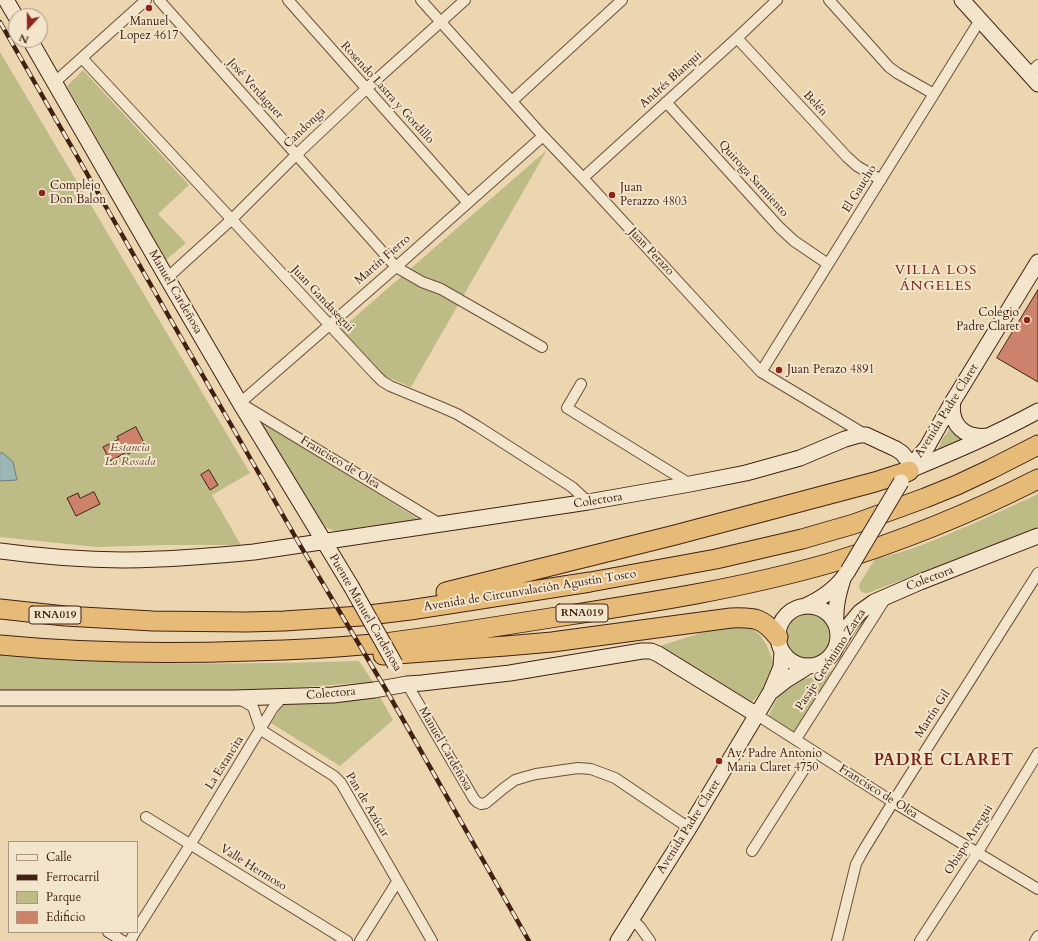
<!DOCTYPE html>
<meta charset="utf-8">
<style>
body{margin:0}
#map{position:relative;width:1038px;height:941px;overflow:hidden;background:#ecd6b0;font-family:Cardo,serif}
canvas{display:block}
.legend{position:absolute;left:8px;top:841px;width:130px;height:92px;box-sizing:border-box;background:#f3e4cc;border:1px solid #ac9682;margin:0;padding:5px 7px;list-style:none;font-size:12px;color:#422113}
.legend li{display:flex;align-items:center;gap:8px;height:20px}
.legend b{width:20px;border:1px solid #ac9682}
.north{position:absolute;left:8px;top:8px;width:40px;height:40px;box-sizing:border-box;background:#f3e4cc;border:1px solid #ac9682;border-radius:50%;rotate:201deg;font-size:11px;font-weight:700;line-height:16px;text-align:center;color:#422113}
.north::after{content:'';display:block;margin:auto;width:14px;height:18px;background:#8f2418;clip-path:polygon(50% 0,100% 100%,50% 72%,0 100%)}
</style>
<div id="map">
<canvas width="1038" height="941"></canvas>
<ul class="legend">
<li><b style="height:5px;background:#f3e4cc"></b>Calle</li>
<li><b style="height:5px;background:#422113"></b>Ferrocarril</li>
<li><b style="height:11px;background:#bdbc87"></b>Parque</li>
<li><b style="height:11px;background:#cd826a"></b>Edificio</li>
</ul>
<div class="north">N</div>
</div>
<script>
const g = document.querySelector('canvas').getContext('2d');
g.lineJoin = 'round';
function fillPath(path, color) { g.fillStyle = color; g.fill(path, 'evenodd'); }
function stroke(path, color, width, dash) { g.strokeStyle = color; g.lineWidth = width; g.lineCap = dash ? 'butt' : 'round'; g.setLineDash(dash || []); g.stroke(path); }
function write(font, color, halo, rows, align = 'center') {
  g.font = font + ' Cardo,serif'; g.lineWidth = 4; g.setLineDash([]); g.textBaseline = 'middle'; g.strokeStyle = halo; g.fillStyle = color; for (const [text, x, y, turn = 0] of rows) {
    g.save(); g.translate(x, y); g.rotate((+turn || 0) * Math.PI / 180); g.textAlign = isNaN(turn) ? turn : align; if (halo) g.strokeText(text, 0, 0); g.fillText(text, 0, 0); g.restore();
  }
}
fillPath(new Path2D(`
 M 0,52 L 250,473 L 212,495 L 241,545 L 166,545 L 97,547 L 0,537 Z
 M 83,70 L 189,185 L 158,214 L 186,243 L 166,260 L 67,86 Z
 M 547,150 L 411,387 L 384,376 L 341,329 Z
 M 256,419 L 420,520 L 337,532 L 320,525 Z
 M 952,426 L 964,441 L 941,450 L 938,449 L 943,438 Z
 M 1038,494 L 1038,527 L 868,593 L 864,593 L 860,590 L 859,586 L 860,583 L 875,559 C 901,553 926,544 951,533 C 980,521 1009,507 1038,494 Z
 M 872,611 L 794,734 L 768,717 L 782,688 L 798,679 L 810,678 L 821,677 L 825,675 L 833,669 L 854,639 L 856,626 Z
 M786 636a23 23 0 1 1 46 0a23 23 0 1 1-46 0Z
 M 745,626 C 757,631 761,634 767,646 C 770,653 774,660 773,667 C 772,677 759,695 752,702 L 660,646 L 710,630 Z
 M 0,654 C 21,656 42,659 64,660 C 162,665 261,664 359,661 L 373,682 L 247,691 L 62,690 L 0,691 Z
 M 380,697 L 393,720 L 340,766 L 271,723 L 283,705 Z`), '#bdbc87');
const water = new Path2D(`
 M 0,453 L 3,453 L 13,462 L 17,480 L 0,481 Z`);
fillPath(water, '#9bb7b4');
stroke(water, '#777b74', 1);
const building = new Path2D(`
 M 1038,290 L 1038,382 L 997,358 Z
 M 136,427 L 145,445 L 128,454 L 127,452 L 110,461 L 103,447 L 119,439 L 117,437 Z
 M 209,470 L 218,485 L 210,490 L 201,475 Z
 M 94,492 L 100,504 L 76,516 L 67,498 L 78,493 L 80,498 Z`);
fillPath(building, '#cd826a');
stroke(building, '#422113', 1);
const street = new Path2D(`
 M 159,0 L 396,267 L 422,282 L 441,289 L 542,347
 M 288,0 L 468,203
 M 421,0 L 543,136 L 583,178 L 761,372 L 866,435
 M 829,0 L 889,67 L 897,73 L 934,94
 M 737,38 L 847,157 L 857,166 L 881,180
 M 82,58 L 375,374 L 382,381 L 390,386 L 441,407 L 457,414 L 477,426 L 572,487 L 588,502
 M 1029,74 L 1038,65
 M 55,82 L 146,0
 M 512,101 L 622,0
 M 666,102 L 779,227 L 794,241 L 828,264
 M 583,178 L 737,38 L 777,0
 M 167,278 L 231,220 L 296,155 L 366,89 L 465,0
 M 761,372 L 980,20
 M 581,384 L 567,408 L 690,484
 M 440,524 L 240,403 L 396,267 L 543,136
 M 407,684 L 474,799 L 477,802 L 481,804 L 486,803 L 504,788 L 515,780 L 525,777 L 536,774 L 578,768 L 591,769 L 615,778 L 689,828
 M 237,699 L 245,702 L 253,707 L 261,730 L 334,776 L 341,783 L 432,941
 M 757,715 L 893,802 L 1038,889
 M 796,739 L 887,596
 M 146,817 L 347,941
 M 752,851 L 815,752
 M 632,919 L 640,927 L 650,941
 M 137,929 L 190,845 L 273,708 L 280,700 L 284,697
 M 108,932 L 123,941
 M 130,941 L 135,932
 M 360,941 L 397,882
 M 837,941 L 856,864 L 863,851 L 893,802 L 1038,573
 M 920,941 L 978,852 L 1038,753
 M 1035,941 L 1038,936`);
const secondary = new Path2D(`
 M 6,0 L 16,17
 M 962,0 L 1038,84
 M 30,40 L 167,278 L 240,403 L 351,586
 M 953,401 C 949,425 965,439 988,436
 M 910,470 C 953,452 996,434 1038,411
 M 907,474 L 910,467 L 927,447 L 953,401 L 1038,262
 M 0,551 C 52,558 105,562 158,559 C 190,558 222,555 254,552 L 588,502 L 690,484 L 746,473 L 800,458 L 845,439 L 859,435 L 866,435 L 896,449 L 902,453 L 906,458 L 909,462 L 910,467
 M778 636a30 30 0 1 1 60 0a30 30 0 1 1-60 0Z
 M 805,606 C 821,599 838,587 848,571
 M 836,624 C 835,607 838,595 843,579
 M 838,644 L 850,624 L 860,612 L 874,602 L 920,582 L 1038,536
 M 772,691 L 786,680 L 807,667
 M 0,698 L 234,698 L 333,695 L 374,690 L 407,684 L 422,683 L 510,673 L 642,651 L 651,651 L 658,654 L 757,715
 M 618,941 L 689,828 L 771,691 L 781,667 L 782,651`);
const highway = new Path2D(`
 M 446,592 L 675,535 L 875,482 L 909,471
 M 0,609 L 65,616 L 153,621 L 246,622 L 284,621 L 361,616 L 410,610 L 590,582 L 716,559 L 802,539 L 854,524 L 925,498 L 957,485 L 991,469 L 1038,445
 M 0,645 C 83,653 167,654 251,651 C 292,650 332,648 373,644 C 405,641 437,636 468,631 C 500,626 532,621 563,616 C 653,602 743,588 830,563 C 902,541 971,513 1038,479
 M 383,655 L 506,646 L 552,642 L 731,618 C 755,617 763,618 778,637`);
stroke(street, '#6c4e3a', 12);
stroke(secondary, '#422113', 17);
stroke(highway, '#422113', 21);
stroke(street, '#f3e4cc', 10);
stroke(secondary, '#f3e4cc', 15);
stroke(highway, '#e6bb78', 19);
const rail = new Path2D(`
 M 0,22 L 300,545 L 385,688 L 529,941`);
stroke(rail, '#422113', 4.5);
stroke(rail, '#f3e4cc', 3, [9]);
const secondaryBridge = new Path2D(`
 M 848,571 L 901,482
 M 351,586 L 395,664`);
stroke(secondaryBridge, '#422113', 17, []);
stroke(secondaryBridge, '#f3e4cc', 15);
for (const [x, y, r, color] of [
 [149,8,4,"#8f2418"],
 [42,193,4,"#8f2418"],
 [612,195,4,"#8f2418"],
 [1027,320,4,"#8f2418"],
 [779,370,4,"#8f2418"],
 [719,761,4,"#8f2418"]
]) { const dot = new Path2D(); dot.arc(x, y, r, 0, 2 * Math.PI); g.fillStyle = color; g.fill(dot); stroke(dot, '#f3e4cc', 1.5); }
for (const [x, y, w] of [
 [582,613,52],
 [55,615,52]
]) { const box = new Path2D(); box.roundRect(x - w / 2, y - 9, w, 18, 3); g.fillStyle = '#f3e4cc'; g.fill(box); stroke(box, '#422113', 1); }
write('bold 11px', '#422113', null, [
 ["RNA019",582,613],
 ["RNA019",55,615]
]);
write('12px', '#422113', '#f3e4cc', [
 ["Manuel",149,22,"center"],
 ["Lopez 4617",149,36,"center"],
 ["Complejo",50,186],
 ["Don Balon",50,200],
 ["Juan",620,188],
 ["Perazzo 4803",620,202],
 ["Colegio",1019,313,"right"],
 ["Padre Claret",1019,327,"right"],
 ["Juan Perazo 4891",787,370],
 ["Av. Padre Antonio",727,754],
 ["Maria Claret 4750",727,768]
], 'left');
write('12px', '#422113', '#f3e4cc', [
 ["Andrés Blanqui",671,80,-42],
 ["José Verdaguer",255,89,48],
 ["Rosendo Lastra y Gordillo",387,93,48],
 ["Belén",815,104,47],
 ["Candonga",305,128,-44],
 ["Quiroga Sarmiento",753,179,48],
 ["El Gaucho",860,189,-58],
 ["Juan Perazo",651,252,47],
 ["Martín Fierro",383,260,-41],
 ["Manuel Cardeñosa",175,292,60],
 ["Juan Gandasegui",322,299,47],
 ["Avenida Padre Claret",947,411,-58],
 ["Francisco de Olea",340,463,31],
 ["Colectora",598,501,-9],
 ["Colectora",930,579,-21],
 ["Avenida de Circunvalación Agustín Tosco",530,591,-9],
 ["Puente Manuel Cardeñosa",365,613,60],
 ["Pasaje Gerónimo Zarza",831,660,-57],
 ["Colectora",331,694,-5],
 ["Martín Gil",933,714,-57],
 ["Manuel Cardeñosa",445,749,60],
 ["La Estancita",225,763,-58],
 ["Francisco de Olea",878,792,32],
 ["Pan de Azúcar",367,805,59],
 ["Avenida Padre Claret",689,827,-58],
 ["Obispo Arregui",969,840,-58],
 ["Valle Hermoso",253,868,32]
]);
write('italic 12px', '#614830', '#f3e4cc', [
 ["Estancia",130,448],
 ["La Rosada",130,462]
]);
g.letterSpacing = '1px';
write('14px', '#7a1f14', '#f3e4cc', [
 ["VILLA LOS",936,271],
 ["ÁNGELES",936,287]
]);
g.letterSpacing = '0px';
g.letterSpacing = '1px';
write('bold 16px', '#7a1f14', '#f3e4cc', [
 ["PADRE CLARET",944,761]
]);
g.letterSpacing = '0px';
</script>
